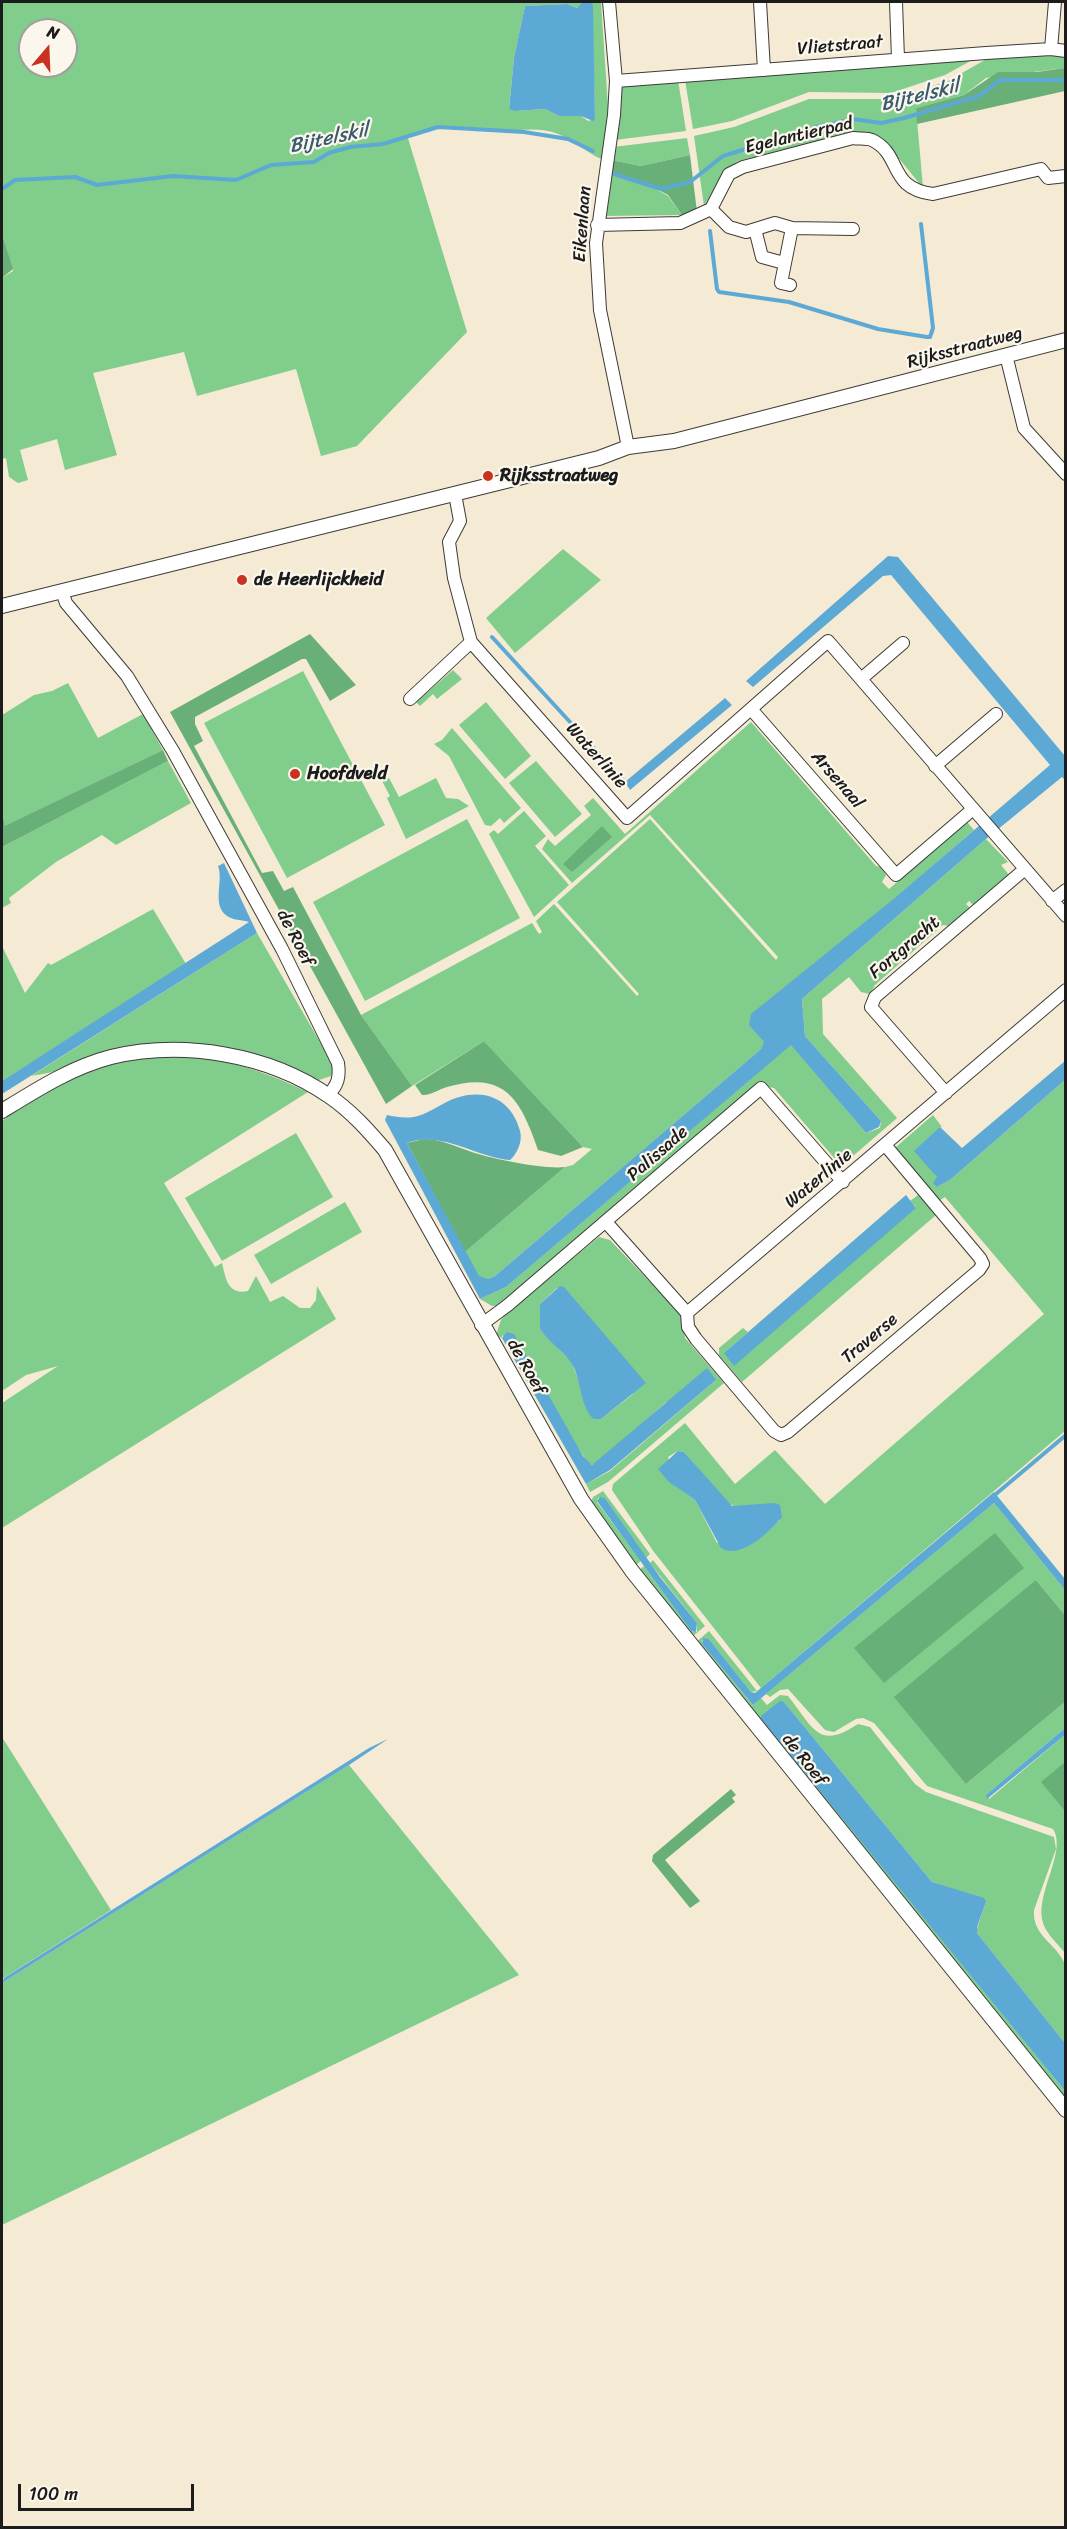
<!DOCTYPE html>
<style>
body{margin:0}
#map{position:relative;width:1067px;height:2529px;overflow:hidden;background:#f5ead3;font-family:Sriracha,sans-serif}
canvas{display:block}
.frame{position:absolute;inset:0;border:3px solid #1c1c1c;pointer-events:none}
.north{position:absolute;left:18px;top:18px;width:60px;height:60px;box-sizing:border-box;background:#fbf7ec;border:2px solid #a29f99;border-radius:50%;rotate:19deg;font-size:16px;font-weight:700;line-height:24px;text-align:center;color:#1c1c1c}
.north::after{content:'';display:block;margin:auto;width:21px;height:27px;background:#c8321e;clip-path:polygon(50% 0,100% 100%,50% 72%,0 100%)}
.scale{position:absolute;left:18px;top:2484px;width:176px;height:27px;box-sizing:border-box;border:3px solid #1c1c1c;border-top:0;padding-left:8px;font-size:18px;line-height:21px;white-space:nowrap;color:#1c1c1c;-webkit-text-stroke:4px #fbf7ec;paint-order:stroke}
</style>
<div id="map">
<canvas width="1067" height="2529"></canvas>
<div class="frame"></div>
<div class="north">N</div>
<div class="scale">100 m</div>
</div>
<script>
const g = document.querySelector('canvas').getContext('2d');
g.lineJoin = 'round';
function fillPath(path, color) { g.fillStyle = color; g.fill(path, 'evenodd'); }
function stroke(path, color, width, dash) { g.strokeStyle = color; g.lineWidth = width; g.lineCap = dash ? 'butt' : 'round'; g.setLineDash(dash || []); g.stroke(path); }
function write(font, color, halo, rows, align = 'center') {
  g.font = font + ' Sriracha,sans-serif'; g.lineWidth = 4.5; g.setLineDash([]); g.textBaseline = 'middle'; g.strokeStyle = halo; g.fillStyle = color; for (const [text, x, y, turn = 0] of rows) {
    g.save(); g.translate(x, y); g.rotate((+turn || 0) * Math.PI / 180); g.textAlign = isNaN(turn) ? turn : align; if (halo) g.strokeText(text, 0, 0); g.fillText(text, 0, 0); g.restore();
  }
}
fillPath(new Path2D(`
 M 2,2 L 582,2 L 577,8 L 567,4 L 525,6 L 514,58 L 509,108 L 515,111 L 545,109 L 559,116 L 581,116 L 588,121 L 595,119 L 592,2 L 601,2 L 608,107 L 602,159 C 595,158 570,138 558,134 C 539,126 519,131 499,131 C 464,130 441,124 407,135 L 467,332 L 357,446 L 321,456 L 296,369 L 197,396 L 184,352 L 93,373 L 117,455 L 65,470 L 57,439 L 20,450 L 28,480 L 18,483 L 9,477 L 6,458 L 2,459 L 2,278 L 13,271 L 2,234 ZM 30,30 L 66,30 L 66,66 L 30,66 Z
 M 1065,54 L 1065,68 L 986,78 L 964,95 L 916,108 L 923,188 L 888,145 L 847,134 L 738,161 L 728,168 L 704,206 L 694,136 L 734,127 L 809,99 L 892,99 L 948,81 L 990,57 Z
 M 976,58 L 945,75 L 891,93 L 809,92 L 732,121 L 693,129 L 685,80 Z
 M 678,80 L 686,131 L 615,140 L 617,85 Z
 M 687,138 L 690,155 L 641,166 L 611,160 L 613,147 Z
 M 609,172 L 647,184 L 668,196 L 682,215 L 604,216 Z
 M 563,549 L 601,580 L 515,653 L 486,618 Z
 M 453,670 L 462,679 L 437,699 L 433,694 L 420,706 L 416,702 Z
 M 303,671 L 385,825 L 287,878 L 204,723 Z
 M 68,683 L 98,738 L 143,714 L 163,750 L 5,827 L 2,812 L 2,715 L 34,695 L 52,691 Z
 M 486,702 L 531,756 L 505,779 L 459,725 Z
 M 751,722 L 876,866 L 882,867 L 886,875 L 882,882 L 889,889 L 967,822 L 974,830 L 750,1025 L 765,1043 L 761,1049 L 495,1276 L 488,1279 L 479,1277 L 465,1252 L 565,1167 L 573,1165 L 592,1149 L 583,1147 L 484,1041 L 412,1086 L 361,1015 L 532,923 L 539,934 L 542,932 L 536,921 L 554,904 L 637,996 L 639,994 L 557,902 L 650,819 L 776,960 L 778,957 L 650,815 L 572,883 L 542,849 L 548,839 L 555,846 L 591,815 L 584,806 L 593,798 L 625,834 Z
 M 452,728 L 521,808 L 504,823 L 500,818 L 491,826 L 485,825 L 449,756 L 434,744 L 442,740 Z
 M 168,761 L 191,803 L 116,845 L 102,835 L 56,862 L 9,898 L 11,903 L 2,908 L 2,847 Z
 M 536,761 L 582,814 L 555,837 L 509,783 Z
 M 389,778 L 399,797 L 436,778 L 446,798 L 458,799 L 469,806 L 406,839 L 387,798 L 390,796 L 382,781 Z
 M 524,811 L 546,836 L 535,846 L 569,885 L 534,917 L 489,834 L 494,830 L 498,834 Z
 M 467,819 L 520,918 L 365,1001 L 313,902 Z
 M 986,839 L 1008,862 L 1001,865 L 1009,875 L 973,905 L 969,901 L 966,904 L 970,908 L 949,926 L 943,925 L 875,985 L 870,994 L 861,992 L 849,977 L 822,999 L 823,1034 L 897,1118 L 846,1162 L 836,1160 L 774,1088 L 768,1087 L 762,1081 L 501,1305 L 492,1306 L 480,1299 L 506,1287 L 791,1044 L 866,1133 L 880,1128 L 881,1121 L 805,1036 L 802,999 Z
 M 153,909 L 186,964 L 2,1081 L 2,946 L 25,993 L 48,963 L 51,965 Z
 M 257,933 L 335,1068 L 331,1076 L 316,1081 C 241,1048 173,1029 92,1056 C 82,1059 73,1066 62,1069 C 52,1073 41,1074 31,1076 Z
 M 187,1055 C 235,1062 264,1071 308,1092 L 164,1183 L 215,1267 L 222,1263 C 226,1280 228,1295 248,1291 L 256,1276 L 270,1302 L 283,1296 L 300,1308 L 310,1308 L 316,1300 L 317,1286 L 336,1319 L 2,1528 L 2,1403 L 58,1366 L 26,1375 L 2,1391 L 2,1121 C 71,1073 102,1059 187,1055 Z
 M 1065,1080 L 1065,1431 L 761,1688 L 654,1552 L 612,1490 L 613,1484 L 685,1423 L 735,1484 L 775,1450 L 825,1504 L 1044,1314 L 945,1197 L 939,1201 L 897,1152 L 896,1147 L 933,1115 L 942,1127 L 940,1127 L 937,1187 L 950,1180 ZM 678,1451 L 684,1452 L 728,1503 L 736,1507 L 778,1504 L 780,1520 L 771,1527 L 717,1543 L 695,1500 L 675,1486 L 668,1457 Z
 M 296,1133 L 333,1197 L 222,1261 L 185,1198 Z
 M 918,1195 L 936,1215 L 742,1382 L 719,1355 L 719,1348 L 743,1328 L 748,1332 L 724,1353 L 916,1207 L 910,1201 Z
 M 345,1202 L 362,1232 L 271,1284 L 254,1255 Z
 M 599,1237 L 610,1240 L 682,1316 L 685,1338 L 724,1383 L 608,1482 L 590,1492 L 586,1484 L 610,1471 L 716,1380 L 665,1403 L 595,1465 L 589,1464 L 502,1335 L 502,1338 L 496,1335 L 501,1320 L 507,1313 ZM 557,1288 L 633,1394 L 601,1419 L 587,1409 L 581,1385 L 571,1362 L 540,1329 L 540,1304 Z
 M 603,1491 L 650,1554 L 646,1558 L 605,1498 L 598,1498 L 597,1502 L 641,1561 L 635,1566 L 591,1503 L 593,1497 Z
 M 994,1503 L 1065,1590 L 1065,1615 L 1036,1580 L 966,1784 L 1065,1702 L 1065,1728 L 986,1795 L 989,1799 L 1065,1735 L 1065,1953 C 1057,1943 1044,1932 1042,1919 C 1037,1891 1067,1850 1053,1829 L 927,1786 L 874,1723 L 863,1718 L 856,1719 L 834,1732 L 825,1730 L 788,1689 L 780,1690 L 770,1697 L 766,1694 Z
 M 653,1560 L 705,1626 L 692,1637 L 638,1571 L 644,1566 L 691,1631 L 697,1632 L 697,1623 L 650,1563 Z
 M 709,1631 L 757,1691 L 751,1692 L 709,1639 L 702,1640 L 702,1644 L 753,1705 L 761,1698 L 767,1705 L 780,1695 L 788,1696 C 813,1727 818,1751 858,1724 L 870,1727 L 915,1784 L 926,1792 L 1054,1837 L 1056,1849 L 1034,1910 C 1032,1936 1056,1943 1065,1964 C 1067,1975 1065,2028 1065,2043 L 977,1933 L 977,1928 L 986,1902 L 932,1882 L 784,1702 L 762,1719 L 1065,2091 L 1065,2101 L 694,1644 Z
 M 2,1737 L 111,1910 L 2,1979 Z
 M 349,1765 L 519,1975 L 2,2225 L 2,1983 Z`), '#80cd8c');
fillPath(new Path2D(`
 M 1065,68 L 1065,91 L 917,124 L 916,108 L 964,95 L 998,72 L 1037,72 Z
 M 690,155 L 697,212 L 682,215 L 668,195 L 647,184 L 609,172 L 611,160 L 641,166 Z
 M 2,234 L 13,269 L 2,278 Z
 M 310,634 L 356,685 L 330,701 L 306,659 L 302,659 L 195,717 L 195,724 L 203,741 L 194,746 L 262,873 L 273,871 L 284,891 L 293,887 L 361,1015 L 412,1086 L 386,1104 L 170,712 Z
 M 163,750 L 168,761 L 2,847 L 2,812 L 5,826 Z
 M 602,826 L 612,837 L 572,872 L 563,864 Z
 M 484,1041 L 583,1147 L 561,1156 L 538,1150 C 521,1100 505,1070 447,1087 C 439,1089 430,1096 422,1095 L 415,1085 Z
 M 424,1139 C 441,1139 454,1146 469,1151 C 487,1158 546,1170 565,1167 L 465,1252 L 407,1143 Z
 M 995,1533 L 1024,1568 L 884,1683 L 854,1648 Z
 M 1036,1580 L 1065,1615 L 1065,1702 L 966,1784 L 894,1697 Z
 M 1065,1762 L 1065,1811 L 1041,1782 Z
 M 731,1789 L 736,1795 L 732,1798 L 735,1802 L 665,1860 L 700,1901 L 690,1908 L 652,1861 L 653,1855 Z`), '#68b078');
fillPath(new Path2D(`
 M 582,2 L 592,2 L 593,6 L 595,119 L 593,121 L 581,116 L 559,116 L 545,109 L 515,111 L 509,109 L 514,58 L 525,6 L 567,4 L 577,8 Z
 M 888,556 L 898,557 L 1065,756 L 1065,780 L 1062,777 L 986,839 L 802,999 L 805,1036 L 881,1121 L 879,1127 L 866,1133 L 791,1045 L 506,1287 L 480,1299 L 385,1120 L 387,1115 C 397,1117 407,1119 418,1116 C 432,1112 443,1102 456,1098 C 486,1088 512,1100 520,1131 C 523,1141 517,1154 510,1160 C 475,1157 441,1130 407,1143 L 479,1276 L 488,1279 L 495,1276 L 761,1049 L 764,1042 L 749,1025 L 751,1014 L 896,897 L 1050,765 L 891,575 L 883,576 L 753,687 L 746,681 Z
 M 725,698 L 732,705 L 630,790 L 625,782 Z
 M 224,863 L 257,933 L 2,1094 L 2,1081 L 249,922 C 243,920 232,920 227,916 C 211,905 224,881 218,866 Z
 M 1065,1061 L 1065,1080 L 950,1180 L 937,1187 L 933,1183 L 937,1177 L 914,1151 L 940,1127 L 962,1148 Z
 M 906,1195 L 916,1208 L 734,1366 L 724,1353 Z
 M 560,1286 L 564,1287 L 646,1383 L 601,1419 L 594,1419 C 581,1409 581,1382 574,1368 C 566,1352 550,1344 540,1329 L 540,1304 Z
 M 507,1332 L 514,1334 L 583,1456 L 592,1465 L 707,1368 L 716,1380 L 610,1470 L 586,1484 L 502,1338 Z
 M 678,1451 L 684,1452 L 732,1506 L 775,1503 L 780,1505 L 782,1517 C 769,1532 741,1560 721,1548 L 695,1500 L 669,1482 L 658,1469 Z
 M 994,1492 L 1065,1579 L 1065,1590 L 994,1503 L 753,1705 L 702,1644 L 703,1638 L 709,1639 L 751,1692 L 755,1693 Z
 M 600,1497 L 605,1498 L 660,1577 L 697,1623 L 696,1632 L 691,1631 L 597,1501 Z
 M 780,1701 L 784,1702 L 932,1882 L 984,1898 L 986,1902 L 977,1927 L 977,1933 L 1065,2043 L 1065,2091 L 761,1719 L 761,1716 Z
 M 1065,1728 L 1065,1735 L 987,1799 L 986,1795 L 993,1789 Z
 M 388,1739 L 349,1765 L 2,1983 L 4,1978 L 369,1748 Z`), '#5da9d5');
stroke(new Path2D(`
 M 614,174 L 661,189 L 690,182 L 723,156 L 817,127 L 853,119 L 881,123 L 904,118 L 979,96 L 1000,80 L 1066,80
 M 2,189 L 15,180 L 75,177 L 97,185 L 173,176 L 236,180 L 271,165 L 314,162 L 329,153 L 350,147 L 383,144 L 438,127 L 524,132 L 568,139 L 593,151
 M 710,231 L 717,289 L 719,292 L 789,302 L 878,329 L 927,337 L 930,337 L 933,328 L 921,224
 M 492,637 L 625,782
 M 996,1494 L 1066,1435`), '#5da9d5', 4);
const minor = new Path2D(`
 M 609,2 L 616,81 L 614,115 L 596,243 L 600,310 L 628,447
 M 760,2 L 764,70
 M 896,2 L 898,59
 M 1051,49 L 1055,2
 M 616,81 L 986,53 L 1051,49 L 1066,51
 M 711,209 L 729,227 L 746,232 L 775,223 L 792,228 L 853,229
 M 597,225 L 680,223 L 711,209 L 729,174 L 743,167 L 853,138 C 859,139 867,138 872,140 C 903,155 887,188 933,194 L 1041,169 L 1048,178 L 1066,176
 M 755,229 L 762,257 L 784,263
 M 790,285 L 781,283 L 792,228
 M 1006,355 L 1024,428 L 1066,474
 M 62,591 L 66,603 L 127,676 L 173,751 L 282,949 L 338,1063 C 340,1077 338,1085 328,1095
 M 471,642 L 627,818 L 828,641 L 1066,916
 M 861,679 L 903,643
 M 410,699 L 471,642 L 454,578 L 449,542 L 460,521 L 455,494
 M 751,709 L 896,875 L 973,809
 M 935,766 L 996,714
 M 1052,901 L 1066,890
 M 946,1093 L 871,1007 L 875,997 L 1025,869
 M 606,1222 L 687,1313 L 1066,990
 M 687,1313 L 688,1327 L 696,1339 L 774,1431 L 781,1435 L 788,1432 L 979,1270 L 983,1264 L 980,1258 L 886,1146
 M 481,1325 L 508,1305 L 761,1088 L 843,1182`);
const tertiary = new Path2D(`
 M 2,606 L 599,458 L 628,447 L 674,441 L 1066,340
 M 2,1111 C 36,1090 72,1067 111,1057 C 183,1040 268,1054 329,1096 C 351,1111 368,1130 385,1150 L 581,1499 L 632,1571 L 1066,2110`);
stroke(minor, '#3d3b37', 14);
stroke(tertiary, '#3d3b37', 16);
stroke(minor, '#fff', 12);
stroke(tertiary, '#fff', 14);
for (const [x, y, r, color] of [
 [488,476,6,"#c8321e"],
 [242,580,6,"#c8321e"],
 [295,774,6,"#c8321e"]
]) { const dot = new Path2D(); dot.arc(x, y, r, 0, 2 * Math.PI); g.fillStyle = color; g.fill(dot); stroke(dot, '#fbf7ec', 2); }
write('18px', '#1c1c1c', '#fbf7ec', [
 ["Vlietstraat",840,46,-5],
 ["Egelantierpad",799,136,-13],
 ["Eikenlaan",583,224,-86],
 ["Rijksstraatweg",965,348,-15],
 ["Waterlinie",596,756,48],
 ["Arsenaal",837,780,49],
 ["de Roef",295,938,62],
 ["Fortgracht",905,948,-40],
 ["Palissade",658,1154,-41],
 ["Waterlinie",819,1179,-40],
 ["Traverse",870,1339,-40],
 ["de Roef",526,1367,60],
 ["de Roef",804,1760,51]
]);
write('bold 18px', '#1c1c1c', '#fbf7ec', [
 ["Rijksstraatweg",500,476],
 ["de Heerlijckheid",254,580],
 ["Hoofdveld",307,774]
], 'left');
write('italic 20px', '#395b6f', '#fbf7ec', [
 ["Bijtelskil",920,96,-14],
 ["Bijtelskil",329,139,-12]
]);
</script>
